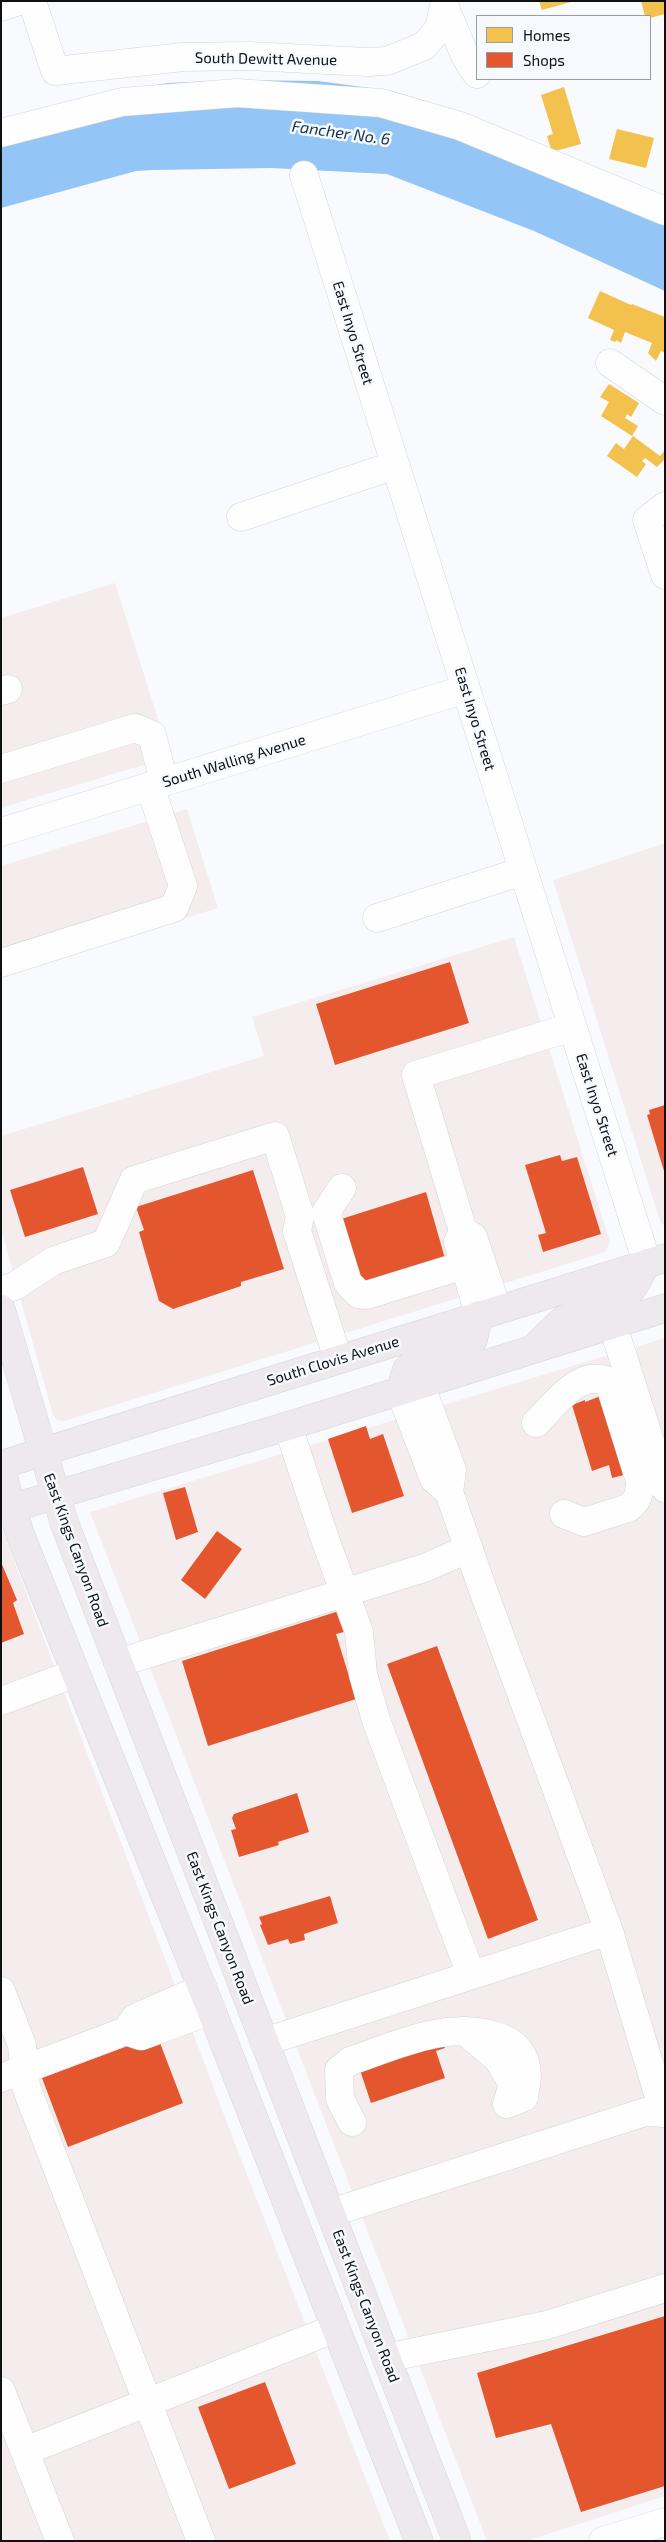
<!DOCTYPE html>
<style>
body{margin:0}
#map{position:relative;width:666px;height:2542px;overflow:hidden;background:#f8fafd;font-family:"Exo 2",sans-serif}
canvas{display:block}
.frame{position:absolute;inset:0;border:2px solid #0e1012;pointer-events:none}
.legend{position:absolute;left:476px;top:15px;width:175px;height:65px;box-sizing:border-box;background:#f6faff;border:1px solid #999ca0;margin:0;padding:6px 9px;list-style:none;font-size:15px;color:#0e1012}
.legend li{display:flex;align-items:center;gap:10px;height:25px}
.legend b{width:25px;border:1px solid #999ca0}
</style>
<div id="map">
<canvas width="666" height="2542"></canvas>
<div class="frame"></div>
<ul class="legend">
<li><b style="height:14px;background:#f2c14e"></b>Homes</li>
<li><b style="height:14px;background:#e4572e"></b>Shops</li>
</ul>
</div>
<script>
const g = document.querySelector('canvas').getContext('2d');
g.lineJoin = 'round';
function fillPath(path, color) { g.fillStyle = color; g.fill(path, 'evenodd'); }
function stroke(path, color, width, dash) { g.strokeStyle = color; g.lineWidth = width; g.lineCap = dash ? 'butt' : 'round'; g.setLineDash(dash || []); g.stroke(path); }
function write(font, color, halo, rows, align = 'center') {
  g.font = font + ' "Exo 2",sans-serif'; g.lineWidth = 5; g.setLineDash([]); g.textBaseline = 'middle'; g.strokeStyle = halo; g.fillStyle = color; for (const [text, x, y, turn = 0] of rows) {
    g.save(); g.translate(x, y); g.rotate((+turn || 0) * Math.PI / 180); g.textAlign = isNaN(turn) ? turn : align; if (halo) g.strokeText(text, 0, 0); g.fillText(text, 0, 0); g.restore();
  }
}
fillPath(new Path2D(`
 M 115,583 L 170,757 L 1,808 L 1,618 Z
 M 187,809 L 218,908 L 1,974 L 1,866 Z
 M 665,843 L 665,1227 L 660,1221 L 553,880 Z
 M 514,937 L 610,1242 L 605,1252 L 64,1421 L 57,1420 L 53,1415 L 1,1229 L 1,1136 L 264,1056 L 252,1017 Z
 M 665,1338 L 665,2496 L 527,2541 L 487,2541 L 90,1512 Z
 M 3,1531 L 232,2136 L 390,2541 L 1,2541 L 1,1532 Z`), '#f5eded');
fillPath(new Path2D(`
 M 234,80 L 318,81 L 392,91 L 457,111 L 665,199 L 665,291 L 534,231 L 387,174 L 271,168 L 153,170 L 136,171 L 1,208 L 1,124 L 86,97 L 168,83 Z`), '#93c5f7');
fillPath(new Path2D(`
 M 539,1 L 571,1 L 571,2 L 542,10 Z
 M 641,1 L 665,1 L 665,14 L 650,18 L 645,16 Z
 M 564,87 L 581,144 L 552,152 L 547,136 L 553,134 L 541,95 Z
 M 617,129 L 654,138 L 646,168 L 609,159 Z
 M 600,291 L 631,305 L 632,304 L 665,317 L 665,353 L 661,351 L 656,361 L 648,353 L 652,343 L 625,332 L 621,343 L 616,340 L 615,342 L 610,340 L 614,330 L 588,318 Z
 M 609,384 L 639,403 L 631,417 L 627,414 L 625,418 L 638,426 L 632,436 L 601,416 L 609,402 L 600,397 Z
 M 633,436 L 660,456 L 665,450 L 665,459 L 657,467 L 645,458 L 642,461 L 646,464 L 637,477 L 607,456 L 616,443 L 624,449 Z`), '#f2c14e');
fillPath(new Path2D(`
 M 450,962 L 469,1023 L 335,1065 L 316,1004 Z
 M 665,1105 L 665,1171 L 664,1171 L 647,1115 L 650,1114 L 649,1110 Z
 M 560,1155 L 562,1161 L 577,1157 L 601,1234 L 543,1252 L 538,1235 L 546,1233 L 525,1165 Z
 M 83,1167 L 98,1214 L 25,1237 L 10,1190 Z
 M 253,1170 L 284,1269 L 241,1282 L 241,1286 L 173,1309 L 159,1301 L 139,1232 L 144,1230 L 136,1207 Z
 M 426,1192 L 446,1262 L 396,1283 L 354,1281 L 335,1221 Z
 M 606,1394 L 628,1474 L 612,1478 L 609,1465 L 592,1471 L 572,1405 L 585,1400 L 585,1402 Z
 M 366,1426 L 370,1439 L 383,1434 L 404,1496 L 352,1513 L 328,1439 Z
 M 185,1487 L 198,1532 L 176,1540 L 163,1493 Z
 M 217,1531 L 242,1549 L 205,1599 L 181,1580 Z
 M 1,1562 L 17,1600 L 13,1603 L 24,1634 L 1,1643 Z
 M 342,1610 L 348,1631 L 336,1634 L 356,1699 L 208,1746 L 182,1661 Z
 M 437,1646 L 538,1920 L 488,1939 L 387,1664 Z
 M 297,1793 L 309,1832 L 278,1842 L 279,1845 L 239,1857 L 231,1830 L 236,1829 L 232,1818 L 234,1814 Z
 M 330,1896 L 338,1923 L 304,1934 L 305,1940 L 290,1944 L 288,1939 L 268,1945 L 260,1925 L 262,1924 L 259,1917 Z
 M 157,2035 L 183,2103 L 68,2147 L 42,2078 Z
 M 441,2037 L 445,2048 L 436,2051 L 445,2078 L 371,2103 L 358,2064 Z
 M 665,2316 L 665,2486 L 581,2512 L 551,2424 L 496,2438 L 477,2373 Z
 M 265,2382 L 296,2464 L 229,2489 L 198,2407 Z`), '#e4572e');
const minor = new Path2D(`
 M 32,1 L 55,71 L 183,57 L 249,56 L 367,62 L 387,61 L 424,46 L 439,29 L 445,1
 M 1,7 L 19,1
 M 445,9 C 456,30 462,56 477,74
 M 1,133 L 122,102 L 237,93 L 381,103 L 460,126 L 665,211
 M 304,175 L 647,1263
 M 610,363 L 665,401
 M 665,506 L 647,520 L 665,575
 M 241,517 L 395,465
 M 1,691 L 8,689
 M 1,769 L 135,728 L 152,735 L 164,782
 M 1,832 L 466,689
 M 377,918 L 523,871
 M 1,963 L 174,908 L 183,886 L 150,786
 M 342,1188 L 326,1212 L 348,1283 L 359,1294 L 367,1295 L 464,1265
 M 463,1231 L 416,1075 L 572,1027
 M 1,1290 L 15,1286 L 53,1261 L 106,1243 L 134,1180 L 275,1136 L 300,1216 L 297,1231 L 338,1359
 M 479,1315 L 458,1242 L 463,1231 L 473,1237 L 497,1309
 M 612,1323 L 665,1488
 M 400,1391 L 434,1479 L 449,1492 L 452,1470 L 420,1384
 M 536,1423 C 555,1405 580,1367 609,1382 L 640,1481 C 640,1493 638,1501 628,1508 L 584,1522 L 564,1514
 M 288,1426 L 326,1542 L 359,1632 L 363,1674 L 376,1720 L 471,1975
 M 449,1492 L 483,1590 L 609,1931 L 664,2113
 M 118,1663 L 424,1568 L 468,1549
 M 1,1701 L 76,1673
 M 1,1991 L 22,2045 L 26,2087 L 201,2541
 M 126,2031 L 141,2036 L 212,2010
 M 465,2031 L 498,2059 L 513,2084 L 507,2104
 M 264,2042 L 609,1931
 M 1,2078 L 126,2031 L 135,2018 L 203,1988
 M 352,2122 L 340,2099 L 339,2070 L 350,2061 C 397,2045 450,2019 499,2037 C 516,2043 526,2055 527,2074 C 527,2081 525,2089 524,2097 L 507,2104
 M 330,2213 L 645,2112 L 665,2113
 M 386,2358 L 547,2325 L 665,2288
 M 1,2391 L 60,2541
 M 25,2451 L 336,2328
 M 603,2541 L 665,2522`);
const major = new Path2D(`
 M 1,1309 L 64,1522 L 457,2541
 M 538,1344 L 562,1321 L 579,1311 L 621,1298 L 632,1289 L 647,1263
 M 400,1391 L 407,1369 L 417,1361 L 473,1340 L 479,1315
 M 1,1465 L 665,1258
 M 1,1470 L 20,1534 L 222,2037 L 419,2541
 M 1,1511 L 288,1426 L 665,1308`);
stroke(minor, '#d2d4d7', 29);
stroke(major, '#d6d7d8', 29);
stroke(minor, '#fefeff', 28);
stroke(major, '#ede9ed', 28);
write('15px', '#0e1012', '#f6faff', [
 ["South Dewitt Avenue",266,59,1],
 ["East Inyo Street",353,333,73],
 ["East Inyo Street",475,719,73],
 ["South Walling Avenue",234,761,-17],
 ["East Inyo Street",597,1105,72],
 ["South Clovis Avenue",333,1361,-17],
 ["East Kings Canyon Road",76,1550,70],
 ["East Kings Canyon Road",220,1928,69],
 ["East Kings Canyon Road",366,2306,69]
]);
write('italic 16px', '#12304c', '#f6faff', [
 ["Fancher No. 6",341,133,8]
]);
</script>
